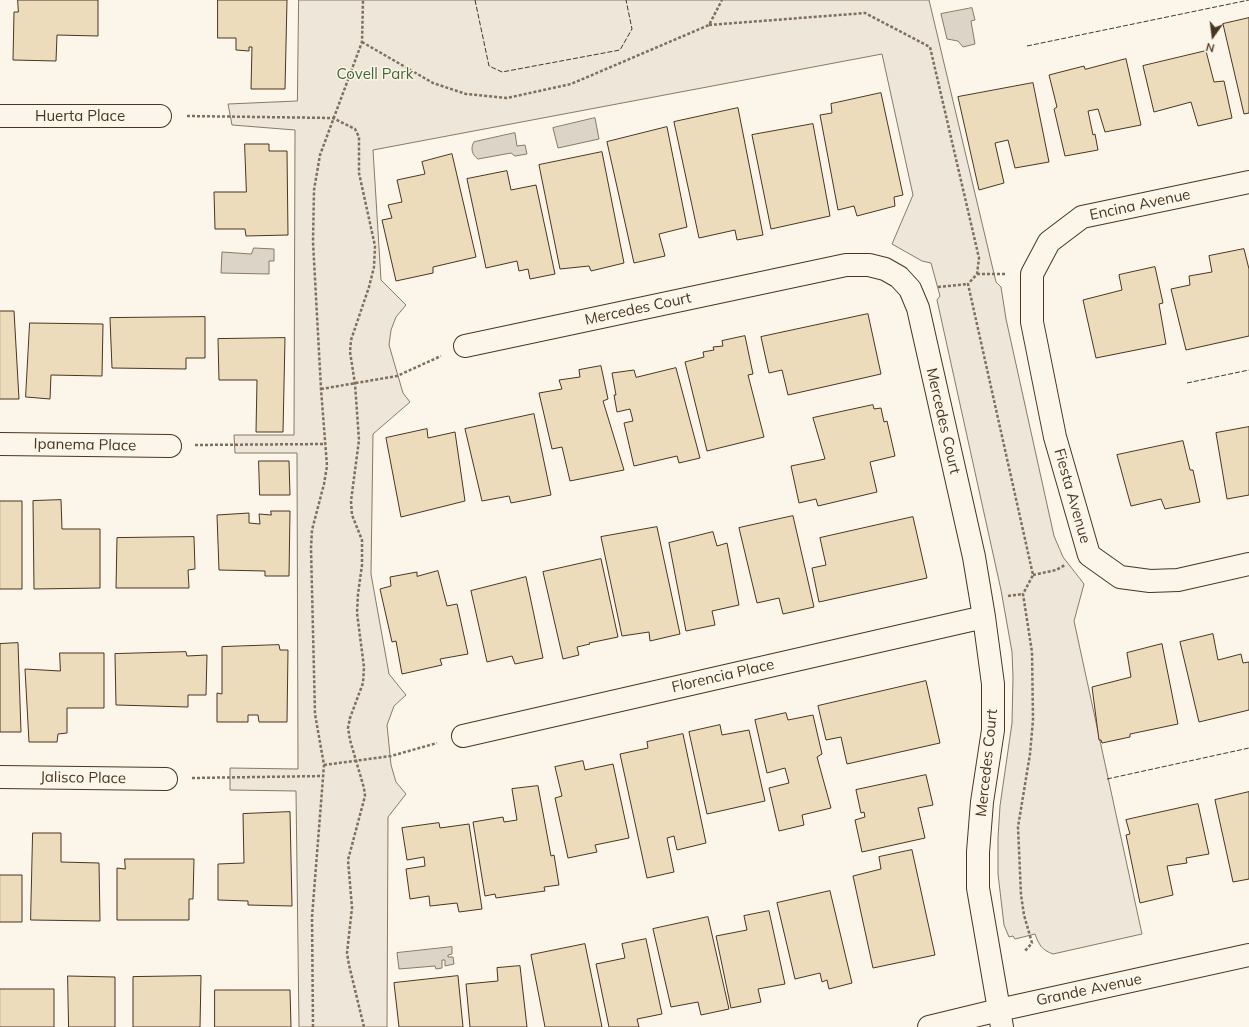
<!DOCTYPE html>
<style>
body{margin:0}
#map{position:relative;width:1249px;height:1027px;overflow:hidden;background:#fbf6e9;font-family:Mulish,sans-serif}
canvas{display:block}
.north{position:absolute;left:1193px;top:16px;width:40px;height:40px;-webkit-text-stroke:3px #fbf6e9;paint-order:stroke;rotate:194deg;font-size:11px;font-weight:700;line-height:16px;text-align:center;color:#4a3520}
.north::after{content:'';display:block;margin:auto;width:14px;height:18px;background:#4a3520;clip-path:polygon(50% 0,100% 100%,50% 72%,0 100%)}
</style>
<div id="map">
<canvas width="1249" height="1027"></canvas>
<div class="north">N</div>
</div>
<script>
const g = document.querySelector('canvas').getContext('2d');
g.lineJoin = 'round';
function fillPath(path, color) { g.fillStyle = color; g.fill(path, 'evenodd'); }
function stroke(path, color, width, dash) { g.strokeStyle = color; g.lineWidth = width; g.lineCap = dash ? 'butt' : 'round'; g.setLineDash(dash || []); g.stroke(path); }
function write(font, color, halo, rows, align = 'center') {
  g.font = font + ' Mulish,sans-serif'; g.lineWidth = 3; g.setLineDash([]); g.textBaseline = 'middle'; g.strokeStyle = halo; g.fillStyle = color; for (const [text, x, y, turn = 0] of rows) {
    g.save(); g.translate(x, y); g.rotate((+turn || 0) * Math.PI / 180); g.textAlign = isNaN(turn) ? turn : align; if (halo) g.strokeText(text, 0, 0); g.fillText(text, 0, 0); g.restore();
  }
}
const green = new Path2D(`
 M 299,0 L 929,0 L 996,282 L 1001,287 L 1006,319 L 1054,536 L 1063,557 L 1084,584 L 1074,621 L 1142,934 L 1053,954 C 1042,950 1039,945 1035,934 L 1015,939 L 1013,936 L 1009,937 L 1004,925 L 998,874 L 998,838 L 1000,806 L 1012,723 L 1013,677 L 1012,652 L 1001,590 L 937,300 L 940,296 L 931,263 L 922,261 L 892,244 L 913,195 L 882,54 L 373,150 L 381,280 L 406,305 L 396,317 L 391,330 L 389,345 L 403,393 L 410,402 L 373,434 L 371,574 L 389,674 L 406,695 L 394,706 L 387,725 L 391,765 L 396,782 L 406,794 L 388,817 L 387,1027 L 299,1027 L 296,791 L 230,790 L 230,768 L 298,769 L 297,453 L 235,453 L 234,435 L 294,435 L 295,130 L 232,125 L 228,104 L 297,101 Z`);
fillPath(green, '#ede6d9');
stroke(green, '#887966', 1);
const water = new Path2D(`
 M 972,8 L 975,20 L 971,21 L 975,44 L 963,47 L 958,41 L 947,39 L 941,14 Z
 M 595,118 L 599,139 L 558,148 L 553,128 Z
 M 515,133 L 517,146 L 525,145 L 527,154 L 515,156 L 511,153 L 478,159 C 472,155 470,148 474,142 Z
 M 254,248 L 274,249 L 274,261 L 269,261 L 269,274 L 221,273 L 222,252 L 251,254 Z
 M 452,947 L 452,954 L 448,955 L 448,957 L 453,957 L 454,964 L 445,966 L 445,960 L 442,960 L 442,968 L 436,969 L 435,966 L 399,969 L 397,953 Z`);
fillPath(water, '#dcd4c6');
stroke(water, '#887966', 1);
const building = new Path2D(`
 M 18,0 L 98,0 L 98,36 L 57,35 L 56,61 L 13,60 L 14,12 L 18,12 Z
 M 218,0 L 287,0 L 285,89 L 251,89 L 252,47 L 249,47 L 249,51 L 236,50 L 236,38 L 218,38 Z
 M 1249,18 L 1249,113 L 1244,114 L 1223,24 Z
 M 1206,51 L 1214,82 L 1224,81 L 1232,118 L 1198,126 L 1191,102 L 1154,112 L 1143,66 Z
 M 1126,59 L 1141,125 L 1105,132 L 1098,109 L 1088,111 L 1093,135 L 1095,134 L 1098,150 L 1065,156 L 1054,109 L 1057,107 L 1049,75 L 1084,66 L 1085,69 Z
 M 1033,83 L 1049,162 L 1015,168 L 1008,140 L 995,143 L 1004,183 L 979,190 L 958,97 Z
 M 881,93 L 903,195 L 894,197 L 895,206 L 857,216 L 854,206 L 838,210 L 820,115 L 832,113 L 831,104 Z
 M 738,108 L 763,235 L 737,240 L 735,230 L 699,238 L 674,122 Z
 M 813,124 L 830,216 L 771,229 L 752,135 Z
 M 667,127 L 687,227 L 659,234 L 665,256 L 634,263 L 607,142 Z
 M 245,144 L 269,144 L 269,151 L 287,151 L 288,235 L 246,236 L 245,229 L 215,229 L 214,192 L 246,192 Z
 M 602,152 L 624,263 L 591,271 L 589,266 L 560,269 L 539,165 Z
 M 452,154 L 476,257 L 433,267 L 433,273 L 396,281 L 382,220 L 392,218 L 388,205 L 402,202 L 397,180 L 425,174 L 422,162 Z
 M 507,171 L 511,190 L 536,185 L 555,274 L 530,279 L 528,269 L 519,271 L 517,261 L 486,268 L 467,179 Z
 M 1244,249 L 1249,269 L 1249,336 L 1186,350 L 1171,289 L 1190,285 L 1189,276 L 1212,272 L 1209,256 Z
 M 1155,267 L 1163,303 L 1159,304 L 1166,344 L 1096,358 L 1083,300 L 1122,290 L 1119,275 Z
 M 0,311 L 14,311 L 19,399 L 0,399 Z
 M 868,314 L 881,374 L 788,395 L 782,370 L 769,373 L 761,337 Z
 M 205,317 L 205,358 L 186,358 L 186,369 L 112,368 L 110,318 Z
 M 30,323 L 103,324 L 102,376 L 51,375 L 50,399 L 26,397 Z
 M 745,336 L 753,374 L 748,375 L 764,437 L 707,451 L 685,362 L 704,357 L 703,352 L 714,350 L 713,347 L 723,346 L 722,341 Z
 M 285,338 L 283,432 L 256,432 L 257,380 L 219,380 L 218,339 Z
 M 601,366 L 608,399 L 603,401 L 624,470 L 570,481 L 562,447 L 552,449 L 539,393 L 562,389 L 559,380 L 580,377 L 579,370 Z
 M 676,368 L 700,458 L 679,463 L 677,456 L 634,466 L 624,423 L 633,421 L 630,409 L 617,412 L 614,395 L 616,395 L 612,373 L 634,370 L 636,377 Z
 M 873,405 L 874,409 L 881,408 L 884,422 L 887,421 L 895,456 L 870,462 L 877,492 L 818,506 L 816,499 L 799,503 L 791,466 L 825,459 L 813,418 Z
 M 534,414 L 551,495 L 511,503 L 509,496 L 482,501 L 465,429 Z
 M 1249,427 L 1249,495 L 1227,499 L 1216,433 Z
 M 427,429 L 428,438 L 455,432 L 465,501 L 401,517 L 386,438 Z
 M 1183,441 L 1190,470 L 1193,470 L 1200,502 L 1165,509 L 1161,499 L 1131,506 L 1117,455 Z
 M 259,461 L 289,461 L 290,495 L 260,495 Z
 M 61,500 L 62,529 L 100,529 L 100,588 L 34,589 L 33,501 Z
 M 0,501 L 22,501 L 22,589 L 0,589 Z
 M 271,511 L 290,511 L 289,576 L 265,576 L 265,571 L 219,570 L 217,515 L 249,513 L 249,523 L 260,524 L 259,514 L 271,515 Z
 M 793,516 L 814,607 L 783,614 L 779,598 L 757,603 L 739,528 Z
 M 913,517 L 927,578 L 819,602 L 812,568 L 826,565 L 820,538 Z
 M 657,527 L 680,634 L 650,641 L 649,632 L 622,636 L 601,537 Z
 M 713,532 L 717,546 L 727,543 L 739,605 L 712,611 L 715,625 L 686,631 L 669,543 Z
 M 194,537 L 195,569 L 188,570 L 189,588 L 116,588 L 117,538 Z
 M 601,559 L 618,637 L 589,643 L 590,644 L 577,647 L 579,655 L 563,659 L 543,572 Z
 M 438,571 L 447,606 L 457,604 L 468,654 L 440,659 L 442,665 L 402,674 L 396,641 L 392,642 L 380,589 L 391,586 L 390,577 L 417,572 L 417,576 Z
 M 526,577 L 543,658 L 515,664 L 512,656 L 487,662 L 471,591 Z
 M 1213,634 L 1218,660 L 1241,654 L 1243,663 L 1249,662 L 1249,710 L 1199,722 L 1180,642 Z
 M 18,643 L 21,732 L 0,732 L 0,644 Z
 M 1162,644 L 1178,724 L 1130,734 L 1130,737 L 1102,743 L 1101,740 L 1099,740 L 1092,687 L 1131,677 L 1127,653 Z
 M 279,645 L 280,650 L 288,650 L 287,722 L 259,722 L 258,715 L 248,715 L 248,722 L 217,722 L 217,693 L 222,694 L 222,647 Z
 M 186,652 L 187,656 L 207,655 L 206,695 L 188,695 L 188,707 L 116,705 L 115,654 Z
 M 60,653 L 104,653 L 104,708 L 67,708 L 67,733 L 58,734 L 57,742 L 29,742 L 25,669 L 60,671 Z
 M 926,681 L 940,743 L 847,764 L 841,737 L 826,740 L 818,706 Z
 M 786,713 L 788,720 L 813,715 L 822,754 L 817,757 L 831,808 L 802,815 L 804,825 L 779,831 L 769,788 L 789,783 L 785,768 L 767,773 L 755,720 Z
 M 720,725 L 722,735 L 749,730 L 765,801 L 707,814 L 689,732 Z
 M 683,734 L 706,843 L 677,850 L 674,836 L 667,838 L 674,872 L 647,878 L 620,754 L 648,748 L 647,742 Z
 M 583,761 L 585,770 L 613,764 L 629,838 L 595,845 L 597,852 L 568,858 L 555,798 L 562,796 L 555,767 Z
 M 926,775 L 933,805 L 918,808 L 925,838 L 862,852 L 855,820 L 865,817 L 864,812 L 861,813 L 856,790 Z
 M 538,786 L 551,856 L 554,855 L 559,885 L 544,887 L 545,891 L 496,898 L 495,894 L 485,896 L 473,822 L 503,817 L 504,822 L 517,820 L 512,789 Z
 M 1249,792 L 1249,879 L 1233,882 L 1215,800 Z
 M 1198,804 L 1209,854 L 1186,858 L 1187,863 L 1167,866 L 1173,895 L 1140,903 L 1126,835 L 1130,834 L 1126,820 Z
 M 290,812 L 292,906 L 248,905 L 248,901 L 218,900 L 218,864 L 244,863 L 243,814 Z
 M 439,823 L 440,828 L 469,824 L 482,909 L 459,912 L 457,903 L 430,906 L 429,896 L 410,899 L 406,869 L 425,866 L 424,857 L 407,860 L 402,828 Z
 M 33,833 L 61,833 L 61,862 L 99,863 L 100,921 L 31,920 Z
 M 912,850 L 935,955 L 873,968 L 853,876 L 881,869 L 879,857 Z
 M 125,859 L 194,859 L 193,899 L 189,899 L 189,920 L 117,920 L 117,868 L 125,869 Z
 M 0,875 L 22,875 L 22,922 L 0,922 Z
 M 830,891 L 852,983 L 829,989 L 827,980 L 822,982 L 820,973 L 795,979 L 777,903 Z
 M 769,911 L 785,984 L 758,989 L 761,1002 L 731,1008 L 716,936 L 747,930 L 744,916 Z
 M 708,917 L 729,1009 L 701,1015 L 698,1002 L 671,1007 L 653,929 Z
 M 646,939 L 662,1014 L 637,1019 L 639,1027 L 609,1027 L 596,964 L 625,958 L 622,944 Z
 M 585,944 L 602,1027 L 545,1027 L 531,955 Z
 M 520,966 L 527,1027 L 470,1027 L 466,984 L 498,981 L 497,968 Z
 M 68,976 L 115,977 L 115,1027 L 69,1027 Z
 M 201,976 L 200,1027 L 133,1027 L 133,977 Z
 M 458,976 L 463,1027 L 399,1027 L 394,983 Z
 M 0,989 L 54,989 L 54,1027 L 0,1027 Z
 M 215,990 L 290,990 L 291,1027 L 215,1027 Z`);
fillPath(building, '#ecdcbc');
stroke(building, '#4a3520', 1);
const street = new Path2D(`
 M 0,116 L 160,116
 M 1249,182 L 1082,217 L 1049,242 L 1032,274 L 1032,322 L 1055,437 L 1089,555 L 1120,577 L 1150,581 L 1178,580 L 1249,564
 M 465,346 L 846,265 L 869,265 L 885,269 L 899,277 L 910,289 L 918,308 L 974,557 L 984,617 L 993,684 L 993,730 L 982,802 L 978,852 L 978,888 L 1002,1027
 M 0,444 L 170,446
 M 463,736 L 984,617
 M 0,777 L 166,779
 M 929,1027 L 999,1010 L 1249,955`);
stroke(street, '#4a3520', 24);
stroke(new Path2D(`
 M 709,25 L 865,13 L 930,47 L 979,258 L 977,274 L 968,284 L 1033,575 L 1023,594 L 1032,652 L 1033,720 L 1030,754 L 1018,827 L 1021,895 L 1024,915 L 1032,943 L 1024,952
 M 362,42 L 433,83 L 466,94 L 507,98 L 571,84 L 709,25 L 722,0
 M 187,116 L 333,118 L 355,129 L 359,137 L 359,173 L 375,246 L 374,267 L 369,287 L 351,340 L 350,352 L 355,384 L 359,440 L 351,501 L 352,515 L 362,540 L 362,565 L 358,594 L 357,613 L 364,667 L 363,683 L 350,718 L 348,728 L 350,740 L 364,788 L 365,796 L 348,860 L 352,908 L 347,953 L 349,965 L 364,1027
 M 977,274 L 1006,274
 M 938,287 L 968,284
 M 321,389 L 397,376 L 441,356
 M 195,445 L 325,444
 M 1033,575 L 1056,570 L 1065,565
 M 1008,596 L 1023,594
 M 324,765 L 391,756 L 437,743
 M 192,778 L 324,776
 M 313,1027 L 312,917 L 324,765 L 315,714 L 311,548 L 312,530 L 324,484 L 327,466 L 321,389 L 313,242 L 314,190 L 320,155 L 362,42 L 363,0`), '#7f6f5c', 2.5, [3, 2]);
stroke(street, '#fbf6e9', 22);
stroke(new Path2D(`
 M 475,0 L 489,66 L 502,72 L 620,50 L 632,29 L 626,0
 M 1027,46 L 1249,0
 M 1187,383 L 1249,370
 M 1107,779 L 1249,748`), '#4a3520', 1, [5, 2]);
write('15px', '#436837', '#fbf6e9', [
 ["Covell Park",375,74]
]);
write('15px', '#4a3520', '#fbf6e9', [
 ["Huerta Place",80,116],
 ["Encina Avenue",1140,205,-12],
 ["Mercedes Court",638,309,-12],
 ["Mercedes Court",943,421,77],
 ["Ipanema Place",85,445,1],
 ["Fiesta Avenue",1072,496,74],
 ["Florencia Place",723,676,-13],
 ["Mercedes Court",987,763,-84],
 ["Jalisco Place",83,778,1],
 ["Grande Avenue",1089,990,-12]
]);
</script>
